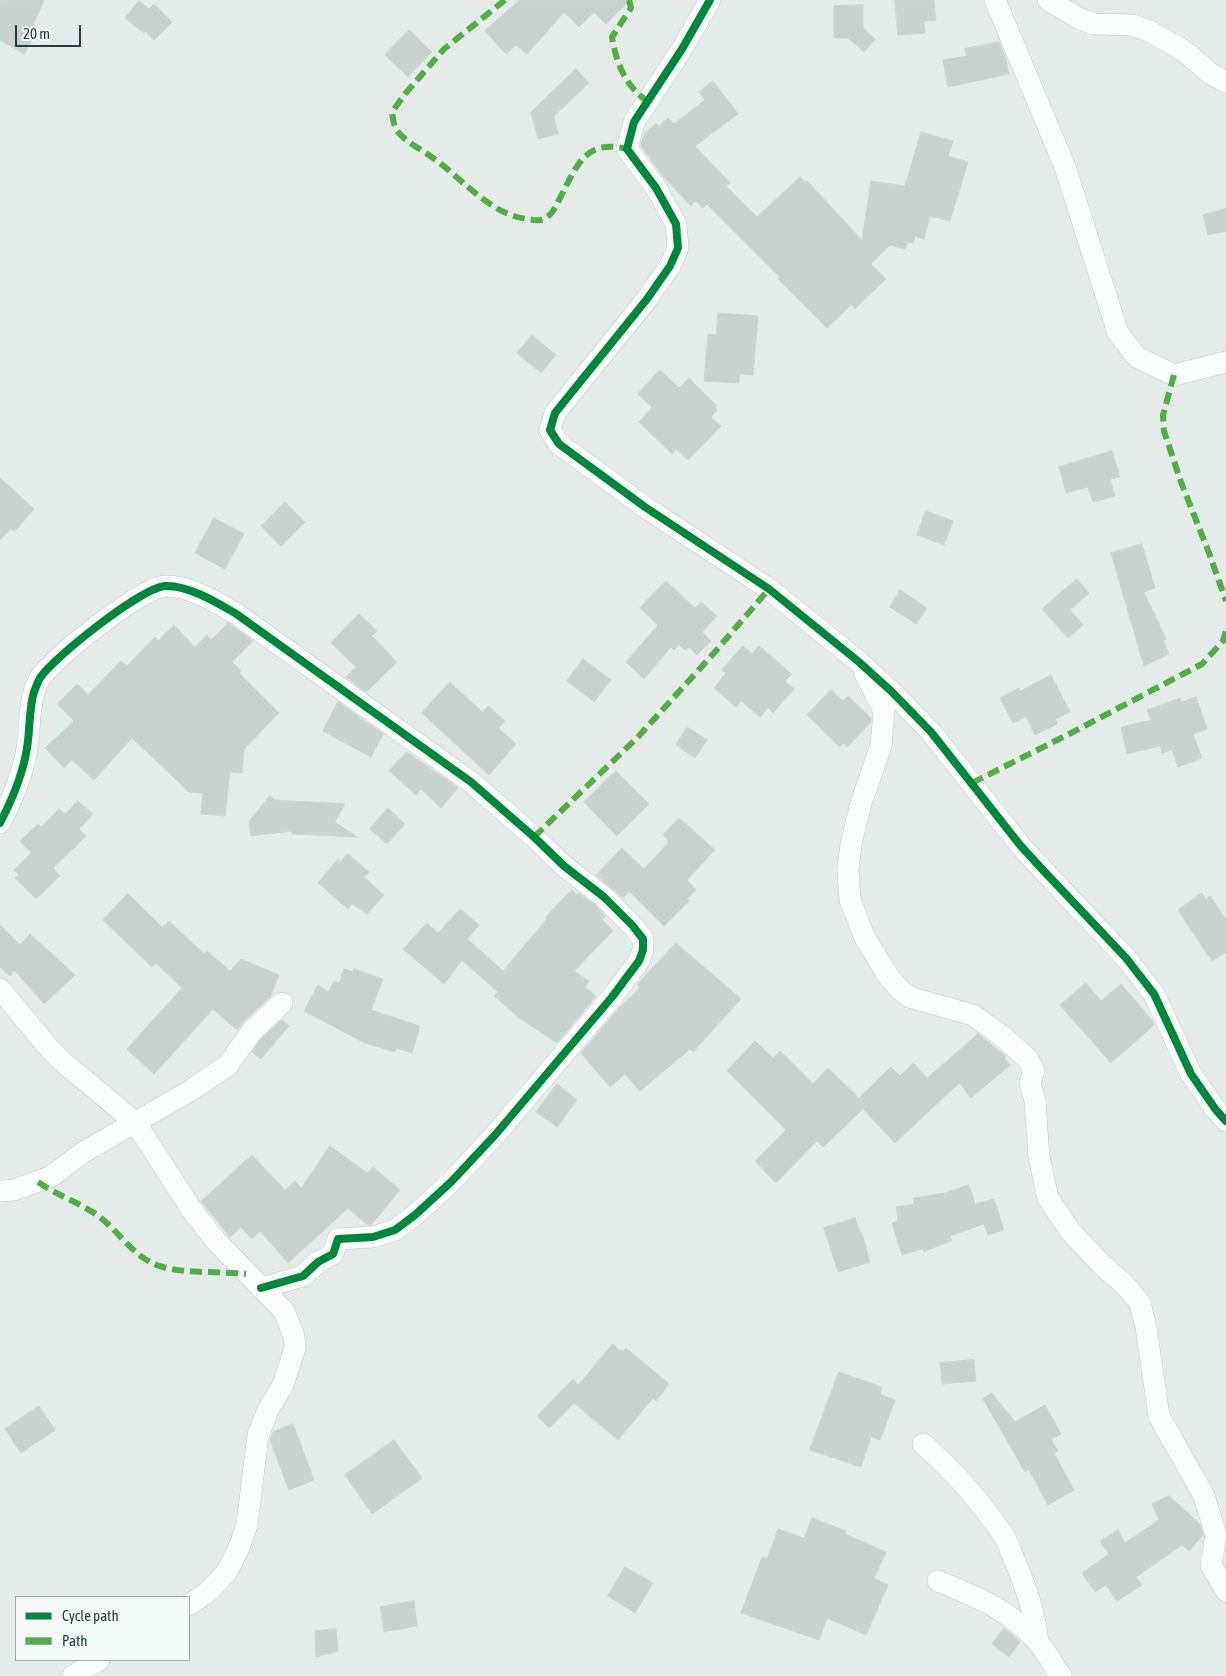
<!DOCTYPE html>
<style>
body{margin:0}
#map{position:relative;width:1226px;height:1676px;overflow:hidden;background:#e4ebe9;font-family:"Asap Condensed",sans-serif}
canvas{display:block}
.legend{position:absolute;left:15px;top:1596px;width:175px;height:65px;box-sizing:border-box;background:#f3faf7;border:1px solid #9eb0ac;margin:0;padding:6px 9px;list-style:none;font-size:15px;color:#1f413b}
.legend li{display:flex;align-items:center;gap:10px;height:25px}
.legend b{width:25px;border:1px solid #9eb0ac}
.scale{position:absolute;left:15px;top:25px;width:66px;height:22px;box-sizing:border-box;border:2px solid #1f413b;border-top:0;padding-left:6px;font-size:15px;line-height:18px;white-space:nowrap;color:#1f413b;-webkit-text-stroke:4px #f3faf7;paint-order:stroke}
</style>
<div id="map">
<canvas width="1226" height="1676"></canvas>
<ul class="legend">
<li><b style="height:6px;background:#00873e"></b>Cycle path</li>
<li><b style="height:6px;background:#52ad46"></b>Path</li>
</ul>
<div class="scale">20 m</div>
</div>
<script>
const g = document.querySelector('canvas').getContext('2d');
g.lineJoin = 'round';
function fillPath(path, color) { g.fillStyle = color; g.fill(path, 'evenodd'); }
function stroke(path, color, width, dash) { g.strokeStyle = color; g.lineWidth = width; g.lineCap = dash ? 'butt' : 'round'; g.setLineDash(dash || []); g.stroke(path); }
const building = new Path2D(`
 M 0,0 L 44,0 L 30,32 L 35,35 L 24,54 L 0,40 Z
 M 520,0 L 630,0 L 606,24 L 594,12 L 579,27 L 564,12 L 527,54 L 516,45 L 506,54 L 485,31 Z
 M 895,0 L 934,0 L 936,20 L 924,21 L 925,33 L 898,35 Z
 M 139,1 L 149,9 L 154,4 L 172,22 L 154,40 L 145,31 L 144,33 L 125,18 Z
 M 863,5 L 863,28 L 875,39 L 864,52 L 848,38 L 834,38 L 834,6 Z
 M 409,30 L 432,52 L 408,77 L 385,55 Z
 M 999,42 L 1006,59 L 1009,74 L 948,87 L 943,60 L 967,56 L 965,49 Z
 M 576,69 L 589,83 L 554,116 L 558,134 L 538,139 L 531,112 Z
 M 713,81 L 738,114 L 695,146 L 730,183 L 726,186 L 757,217 L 800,177 L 805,182 L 807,181 L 862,240 L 871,181 L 905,186 L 921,132 L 953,141 L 948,156 L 968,162 L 950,221 L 930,216 L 924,239 L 915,236 L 913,243 L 908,242 L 905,249 L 890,245 L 871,264 L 886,279 L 855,309 L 851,305 L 827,328 L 778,279 L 780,277 L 707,204 L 703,208 L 696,201 L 691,206 L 662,175 L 641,146 L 644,134 L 656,123 L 659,126 L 668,118 L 674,124 L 705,100 L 699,92 Z
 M 1226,209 L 1226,231 L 1208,235 L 1203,215 Z
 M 718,313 L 758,316 L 753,375 L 740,374 L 739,383 L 704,381 L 708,334 L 716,335 Z
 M 532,335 L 556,355 L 541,373 L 517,353 Z
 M 660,370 L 679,388 L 689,378 L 716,405 L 716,412 L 711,417 L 721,426 L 688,460 L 676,449 L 672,454 L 639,422 L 652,407 L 638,394 Z
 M 1112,451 L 1120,477 L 1110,479 L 1115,496 L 1093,502 L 1088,487 L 1066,493 L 1059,467 Z
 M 0,478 L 34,509 L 14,532 L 11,529 L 0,540 Z
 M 285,502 L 305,522 L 281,546 L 261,526 Z
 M 926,511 L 953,521 L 944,545 L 917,535 Z
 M 214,518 L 244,534 L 225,569 L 195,553 Z
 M 1142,544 L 1155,588 L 1144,592 L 1166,639 L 1163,640 L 1169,654 L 1144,666 L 1111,553 Z
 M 1077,579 L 1089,593 L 1070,610 L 1083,625 L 1068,638 L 1042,609 Z
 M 666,581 L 695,608 L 701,602 L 717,616 L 702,632 L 711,641 L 697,655 L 689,647 L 685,650 L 679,645 L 674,650 L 671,647 L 644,679 L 626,662 L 658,625 L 640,608 Z
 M 900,590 L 927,608 L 916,624 L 890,607 Z
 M 359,614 L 377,631 L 372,636 L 397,662 L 366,692 L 346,677 L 356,667 L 331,643 Z
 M 228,623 L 253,641 L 232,662 L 241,671 L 239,673 L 279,713 L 244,749 L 242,773 L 230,772 L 225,816 L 201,814 L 203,793 L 189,792 L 132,738 L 94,780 L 72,760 L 64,768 L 45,748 L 74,721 L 57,704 L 77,684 L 88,695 L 121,661 L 127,666 L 155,637 L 158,641 L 174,625 L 195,647 L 207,635 L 211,640 Z
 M 743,646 L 752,654 L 759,646 L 792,674 L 785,681 L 794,689 L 773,713 L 768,708 L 760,717 L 741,701 L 736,707 L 714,688 L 726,673 L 722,670 Z
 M 583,659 L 611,680 L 594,702 L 567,681 Z
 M 1051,675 L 1070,712 L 1055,719 L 1057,724 L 1035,735 L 1026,717 L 1013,723 L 1000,698 L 1019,688 L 1020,691 Z
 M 450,682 L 482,712 L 488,706 L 505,721 L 498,728 L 516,744 L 489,775 L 422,713 Z
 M 831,690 L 843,701 L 848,696 L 871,718 L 871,722 L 847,747 L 844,743 L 840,747 L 807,715 Z
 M 1196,697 L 1207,729 L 1193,734 L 1202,758 L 1178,767 L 1172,750 L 1162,753 L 1160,746 L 1127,754 L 1121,727 L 1151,720 L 1147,710 L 1180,698 L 1181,702 Z
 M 338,702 L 383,734 L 371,757 L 323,731 Z
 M 687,727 L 707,740 L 695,758 L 676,745 Z
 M 407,752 L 458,788 L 441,808 L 421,789 L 416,795 L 389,771 Z
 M 616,771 L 649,804 L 617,836 L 584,802 Z
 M 270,796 L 275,800 L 345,804 L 335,822 L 357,837 L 292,834 L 292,831 L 251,836 L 249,822 Z
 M 78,801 L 93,814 L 79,829 L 86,836 L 53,868 L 60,876 L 36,899 L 15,878 L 19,875 L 14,870 L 31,853 L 20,841 L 38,824 L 41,827 L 59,809 L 65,814 Z
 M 388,808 L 405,824 L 387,844 L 370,829 Z
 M 679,818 L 715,850 L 687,880 L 696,890 L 687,898 L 689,901 L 664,926 L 629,891 L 623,898 L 596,875 L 622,848 L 644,869 L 669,842 L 663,835 Z
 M 348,854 L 369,872 L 364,877 L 384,895 L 367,914 L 352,904 L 348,909 L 318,883 L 339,858 L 339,863 Z
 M 572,890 L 577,895 L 578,893 L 596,906 L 605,916 L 602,920 L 613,931 L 574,971 L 589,981 L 585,987 L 596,996 L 557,1043 L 518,1017 L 494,996 L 498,992 L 462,960 L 444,984 L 403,949 L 427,923 L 438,933 L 460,909 L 479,925 L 467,939 L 503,971 L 547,919 L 546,917 Z
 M 1202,893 L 1206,899 L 1210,896 L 1226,919 L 1226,952 L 1212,961 L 1178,910 Z
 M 128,894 L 162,927 L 169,921 L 204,954 L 207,951 L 230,971 L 241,959 L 279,975 L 270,997 L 243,1022 L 237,1030 L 213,1009 L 154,1074 L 127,1049 L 182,988 L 156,963 L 152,967 L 103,920 Z
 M 0,925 L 20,945 L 30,934 L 75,975 L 44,1004 L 14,970 L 10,976 L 0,967 Z
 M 676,943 L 741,999 L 693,1052 L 690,1049 L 640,1091 L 625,1074 L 610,1087 L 581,1053 L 619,1008 L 640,988 L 637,985 Z
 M 344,969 L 353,972 L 354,969 L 383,979 L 371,1010 L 420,1026 L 412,1053 L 396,1048 L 395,1052 L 365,1043 L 304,1011 L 318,985 L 329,992 L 334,981 L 339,983 Z
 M 1086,983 L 1101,1001 L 1121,984 L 1152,1020 L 1154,1025 L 1111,1063 L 1060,1005 Z
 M 282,1020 L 289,1026 L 261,1059 L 252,1052 L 261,1039 Z
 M 978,1034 L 1006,1056 L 1004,1058 L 1010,1065 L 971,1098 L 959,1083 L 895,1143 L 863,1109 L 823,1147 L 817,1141 L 776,1183 L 755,1161 L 786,1130 L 727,1071 L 755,1041 L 773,1058 L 780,1051 L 813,1084 L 828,1068 L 859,1098 L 891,1067 L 900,1076 L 913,1063 L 927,1078 Z
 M 557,1084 L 577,1100 L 557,1127 L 536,1112 Z
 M 330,1146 L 367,1173 L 373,1167 L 400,1190 L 371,1225 L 368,1225 L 348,1208 L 288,1263 L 260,1231 L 252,1239 L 241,1227 L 230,1237 L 201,1201 L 252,1155 L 285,1190 L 295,1181 L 301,1188 Z
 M 969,1185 L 975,1204 L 994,1199 L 1004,1230 L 988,1235 L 984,1224 L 950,1236 L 952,1240 L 924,1252 L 923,1249 L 902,1255 L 892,1223 L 898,1221 L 896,1207 L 914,1204 L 913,1198 L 945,1193 Z
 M 855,1218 L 860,1233 L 862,1233 L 870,1262 L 838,1272 L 824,1228 Z
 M 613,1344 L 620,1351 L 621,1349 L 623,1351 L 626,1348 L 669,1384 L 656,1401 L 653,1398 L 618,1440 L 574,1403 L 549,1428 L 537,1416 L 573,1379 L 578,1385 Z
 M 974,1360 L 976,1381 L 942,1384 L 940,1363 Z
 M 839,1372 L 882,1387 L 880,1394 L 895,1400 L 880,1440 L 871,1437 L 861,1467 L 810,1450 Z
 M 992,1393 L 1015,1422 L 1045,1405 L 1061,1434 L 1051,1439 L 1058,1451 L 1054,1453 L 1074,1490 L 1048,1505 L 1029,1470 L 1025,1472 L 983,1399 Z
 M 39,1406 L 55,1430 L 21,1453 L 5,1429 Z
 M 293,1424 L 314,1480 L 289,1490 L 270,1440 L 273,1432 Z
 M 394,1440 L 422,1478 L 372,1514 L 345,1475 Z
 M 1169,1496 L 1200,1524 L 1203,1535 L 1189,1551 L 1182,1545 L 1136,1577 L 1142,1585 L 1117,1601 L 1106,1585 L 1095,1592 L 1082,1573 L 1109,1554 L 1100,1541 L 1118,1530 L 1125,1543 L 1159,1520 L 1152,1504 Z
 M 812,1518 L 846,1531 L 845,1534 L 886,1552 L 874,1578 L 888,1585 L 866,1635 L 827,1618 L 819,1640 L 741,1613 L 762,1557 L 767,1559 L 778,1529 L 804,1538 Z
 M 625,1567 L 653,1583 L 635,1613 L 608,1596 Z
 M 414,1601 L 417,1626 L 384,1632 L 380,1607 Z
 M 1004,1628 L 1020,1642 L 1009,1657 L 992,1644 Z
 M 336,1629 L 338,1651 L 316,1657 L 315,1631 Z`);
fillPath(building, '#cad2d0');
stroke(building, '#cdd4d2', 1);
const street = new Path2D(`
 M 710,0 L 682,49 L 634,122 L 627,149 L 656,188 L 676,224 L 678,248 L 670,266 L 647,299 L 555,413 L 550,430 L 559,444 L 645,507 L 769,589 L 859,662 L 891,691 L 931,732 L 1020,845 L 1041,868 L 1126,958 L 1154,994 L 1191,1074 L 1216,1110 L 1226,1121
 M 995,0 L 1065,167 L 1118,333 L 1137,357 L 1174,375 L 1226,362
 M 1048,0 L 1080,19 L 1094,24 L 1133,25 L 1147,30 L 1183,50 L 1211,74 L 1226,82
 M 865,674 L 884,711 L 881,746 L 861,803 L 851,844 L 848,870 L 850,900 L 865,938 L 889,977 L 900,990 L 912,998 L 973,1015 L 1002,1036 L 1027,1058 L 1034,1070 L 1030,1083 L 1035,1101 L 1039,1157 L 1048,1198 L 1071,1232 L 1101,1264 L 1125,1285 L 1140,1303 L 1146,1327 L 1159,1416 L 1204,1496 L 1216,1535 L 1211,1565 L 1226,1591
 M 0,823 C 12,800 23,774 27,748 C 30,731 29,707 34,692 C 36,687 38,681 40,678 C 54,657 141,588 165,586 C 188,585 216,602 235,613 L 471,782 L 534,837 L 564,866 L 604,897 L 632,925 L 643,939 L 643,950 L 639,961 L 612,997 L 495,1135 L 451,1182 L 415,1215 L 395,1230 L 373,1237 L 338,1239 L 333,1254 L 318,1262 L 303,1276 L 261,1288
 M 0,989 L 49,1048 L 64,1063 L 135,1122 L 194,1213 L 216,1241 L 284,1311 L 294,1336 L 295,1348 L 283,1385 L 268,1410 L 258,1435 L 247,1525 L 238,1550 L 226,1573 L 209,1591 L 189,1605
 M 0,1191 L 14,1190 L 52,1176 L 82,1153 L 188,1092 L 228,1065 L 252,1031 L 282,1003
 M 923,1444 C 954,1471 981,1502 1004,1536 C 1009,1544 1011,1553 1015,1561 C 1026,1588 1035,1613 1038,1642
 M 938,1581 C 977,1597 1008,1609 1037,1641 C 1046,1651 1053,1665 1061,1676
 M 73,1676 L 99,1660`);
stroke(street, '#c1c8c6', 22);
stroke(street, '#fbfcfc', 21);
stroke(new Path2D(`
 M 505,0 L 444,49 L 405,94 L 392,112 C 393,121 394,127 399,133 C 407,143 423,150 433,158 C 463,179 489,214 527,219 C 534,220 540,222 546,218 C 552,214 556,207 559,200 C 576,168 584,138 627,149
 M 629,0 L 631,8 L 612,37 C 616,62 625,86 647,101
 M 1174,375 L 1163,415 L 1164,431 L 1181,482 L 1209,553 L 1226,601
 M 972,783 L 1073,732 L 1202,664 L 1223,641 L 1226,631
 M 534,837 L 637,738 L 714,653 L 769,589
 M 38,1182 C 57,1195 78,1202 97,1215 C 120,1231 134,1260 163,1267 C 188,1274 220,1271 246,1274`), '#52ad46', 6, [12, 6]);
stroke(new Path2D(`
 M 710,0 L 682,49 L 634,122 L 627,149 L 656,188 L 676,224 L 678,248 L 670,266 L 647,299 L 555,413 L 550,430 L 559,444 L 645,507 L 769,589 L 859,662 L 891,691 L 931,732 L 1020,845 L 1041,868 L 1126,958 L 1154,994 L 1191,1074 L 1216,1110 L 1226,1121
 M 0,823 C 12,800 23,774 27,748 C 30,731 29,707 34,692 C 36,687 38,681 40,678 C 54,657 141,588 165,586 C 188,585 216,602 235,613 L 471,782 L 534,837 L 564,866 L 604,897 L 632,925 L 643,939 L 643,950 L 639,961 L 612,997 L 495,1135 L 451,1182 L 415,1215 L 395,1230 L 373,1237 L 338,1239 L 333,1254 L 318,1262 L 303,1276 L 261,1288`), '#00873e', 8);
</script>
